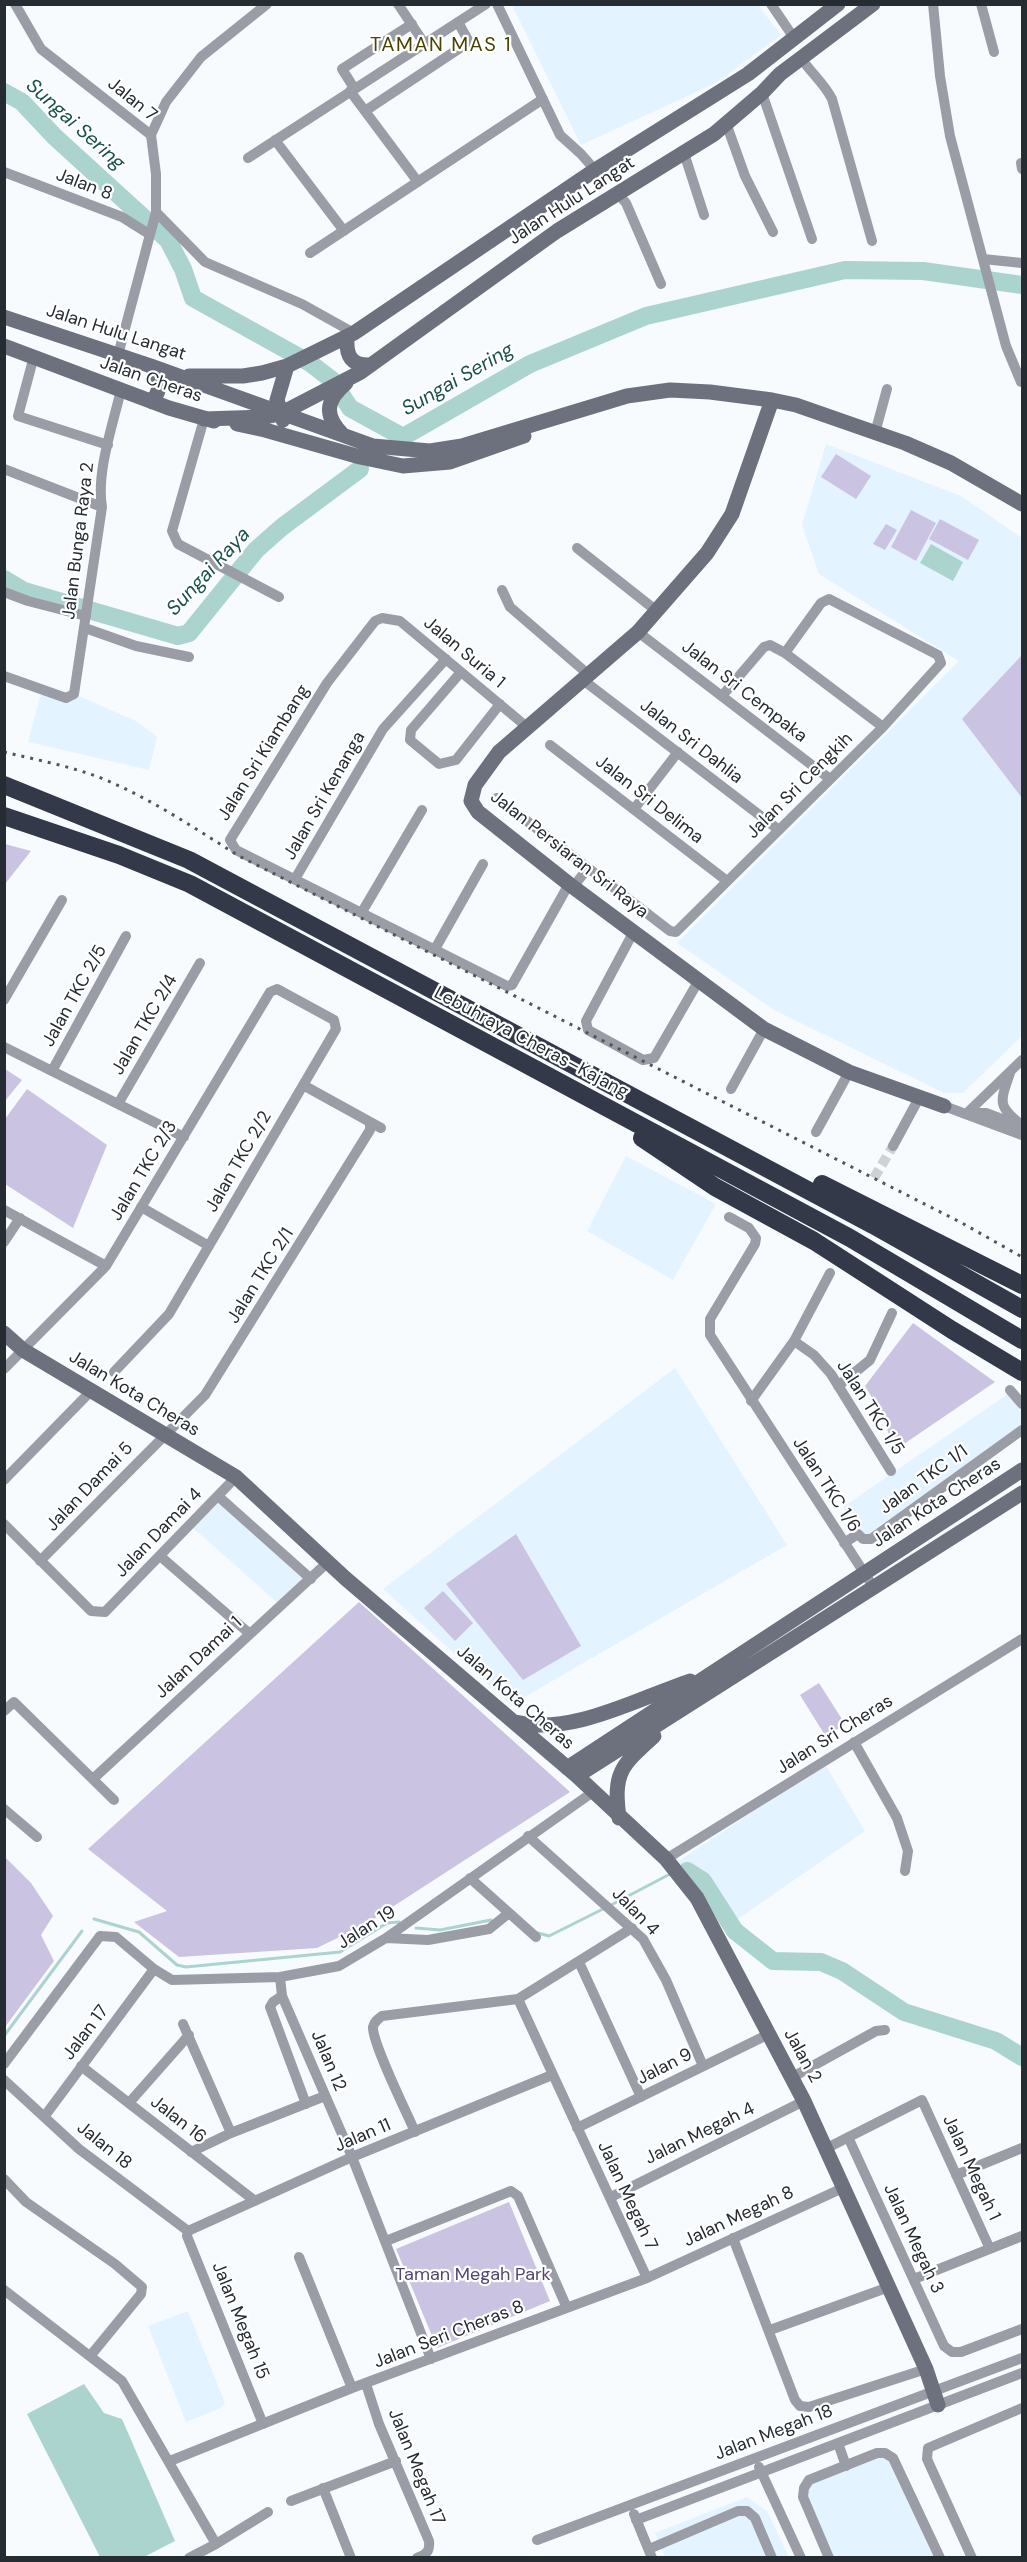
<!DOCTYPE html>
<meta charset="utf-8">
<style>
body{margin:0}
#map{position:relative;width:1027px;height:2562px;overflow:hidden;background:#f7fbfe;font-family:"DM Sans",sans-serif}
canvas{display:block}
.frame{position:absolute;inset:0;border:6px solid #252c32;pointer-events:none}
</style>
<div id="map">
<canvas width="1027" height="2562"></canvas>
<div class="frame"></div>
</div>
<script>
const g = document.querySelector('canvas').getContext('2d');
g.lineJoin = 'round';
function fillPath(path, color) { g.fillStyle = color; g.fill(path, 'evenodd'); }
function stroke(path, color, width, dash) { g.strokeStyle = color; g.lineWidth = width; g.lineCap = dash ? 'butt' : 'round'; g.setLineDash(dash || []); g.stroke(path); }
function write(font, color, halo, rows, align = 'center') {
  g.font = font + ' "DM Sans",sans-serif'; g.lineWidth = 4.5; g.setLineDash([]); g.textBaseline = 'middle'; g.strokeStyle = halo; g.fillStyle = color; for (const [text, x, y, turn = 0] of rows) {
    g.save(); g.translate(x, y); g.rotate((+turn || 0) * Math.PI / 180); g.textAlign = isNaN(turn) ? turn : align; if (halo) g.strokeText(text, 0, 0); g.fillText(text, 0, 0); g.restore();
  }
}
fillPath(new Path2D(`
 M 512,5 L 758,5 L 781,35 L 716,83 L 581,145 Z
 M 826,444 L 961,496 L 1022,538 L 1022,1036 L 963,1093 L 944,1093 L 774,1010 L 677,943 L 959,661 L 819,574 L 802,525 Z
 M 41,694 L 71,700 L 79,696 L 138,722 L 157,737 L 149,770 L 28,742 Z
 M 626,1156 L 716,1204 L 673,1280 L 587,1231 Z
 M 675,1368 L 787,1545 L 511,1705 L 383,1589 Z
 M 1008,1394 L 1022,1413 L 1022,1426 L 869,1536 L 862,1534 L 843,1507 Z
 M 219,1501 L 304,1578 L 278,1603 L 193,1528 Z
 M 825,1764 L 865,1831 L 735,1921 L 707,1880 L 677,1862 Z
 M 188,2311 L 225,2403 L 221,2408 L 186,2422 L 148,2326 Z
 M 879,2456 L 890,2461 L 935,2557 L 833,2557 L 807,2497 L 808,2489 L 812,2483 Z
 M 747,2497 L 767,2511 L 789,2557 L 665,2557 L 655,2533 Z`), '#e3f3ff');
fillPath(new Path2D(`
 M 836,454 L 871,476 L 856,499 L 821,477 Z
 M 911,510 L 936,523 L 916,561 L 891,547 Z
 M 940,519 L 979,540 L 968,560 L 929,539 Z
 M 886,524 L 897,530 L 885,550 L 873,544 Z
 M 1022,655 L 1022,798 L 962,719 Z
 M 5,844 L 31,851 L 5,884 L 4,844 Z
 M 5,1069 L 22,1080 L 5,1101 Z
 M 27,1089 L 107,1145 L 73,1228 L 5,1184 L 5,1119 Z
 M 913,1323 L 995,1382 L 895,1450 L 880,1411 L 865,1386 Z
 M 516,1534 L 581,1646 L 523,1680 L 446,1584 Z
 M 443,1591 L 473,1623 L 455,1641 L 424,1608 Z
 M 359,1602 L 570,1792 L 366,1924 L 317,1948 L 179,1957 L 134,1922 L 167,1911 L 88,1849 Z
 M 819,1683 L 845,1724 L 826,1737 L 800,1695 Z
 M 5,1857 L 31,1883 L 53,1916 L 41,1935 L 54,1961 L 5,2027 Z
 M 509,2202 L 550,2301 L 437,2348 L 396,2249 Z`), '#cbc3e2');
fillPath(new Path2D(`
 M 931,544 L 963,562 L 953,581 L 920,563 Z
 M 84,2384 L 104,2413 L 122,2419 L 175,2541 L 144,2557 L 100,2557 L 27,2414 Z`), '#abd4cf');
stroke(new Path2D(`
 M 611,1905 L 672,1873
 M 94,1919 L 139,1932 L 177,1965 L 186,1967 L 340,1952 L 387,1923 L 399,1922
 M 416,1928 L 440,1930 L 491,1920
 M 538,1933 L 549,1936 L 605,1908
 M 4,2036 L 82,1931`), '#abd4cf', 3);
stroke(new Path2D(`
 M 4,92 L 22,102 L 55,137 L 168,240 L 183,269 L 193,298 L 310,363 L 332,380 L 350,408 L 403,437 L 530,364 L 646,316 L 845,270 L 923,271 L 1022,285
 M 4,579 L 24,591 L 178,636 L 189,633 L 256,550 L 282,527 L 360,469
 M 687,1871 L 703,1881 L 735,1931 L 773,1961 L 821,1962 L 842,1971 L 904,2012 L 996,2041 L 1022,2057`), '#abd4cf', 18);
stroke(new Path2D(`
 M 874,1178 L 893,1146`), '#cdd2d5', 10, [10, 5]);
stroke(new Path2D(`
 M 15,4 L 41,49 L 151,135 L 156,174 L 156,212 L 118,355
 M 398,4 L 424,43
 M 497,4 L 560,135 L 581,154 L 595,170
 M 771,4 L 794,38
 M 933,4 L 940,76 L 950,136 L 1006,346 L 1021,382
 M 981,4 L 994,52
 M 801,58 C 811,73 824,83 832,99 L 872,241
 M 354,88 L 342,69 L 412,24
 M 350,91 L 418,182
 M 762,93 L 812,239
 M 365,111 L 469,42 L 458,22
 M 726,123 L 745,176 L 773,232
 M 151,135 L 166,102 L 201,57 L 267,4
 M 275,140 L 344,231
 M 684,153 L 704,215
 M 248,158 L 486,4
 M 1021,163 L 1022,169
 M 4,172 L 122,217 L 149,234
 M 618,194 L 626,203 L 661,284
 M 156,212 L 205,262 L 302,304 L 354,333
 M 310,253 L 543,99
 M 983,259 L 1022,263
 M 34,356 L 18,416 L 108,445
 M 204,419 L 172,531 L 178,544 L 279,597
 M 875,433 L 887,389
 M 4,469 L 102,507
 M 577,548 L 658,612
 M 502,590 L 510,607 L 589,675
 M 4,592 L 28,601 L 86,616
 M 85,628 L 136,646 L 189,657
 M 638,632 L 830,779
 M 461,672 L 411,730 L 410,740 L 439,764 L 456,760 L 500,704
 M 4,676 L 66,698 L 74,694 L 102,507 C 96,473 113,424 121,390
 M 583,680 L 779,830
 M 722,696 L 764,647 L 770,645 L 785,653 L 883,727
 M 527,727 L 400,621 L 382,618 L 375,621 L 327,683 L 230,840 L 236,850 L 507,986 L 512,985 L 569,884
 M 550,745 L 727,881
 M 497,798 L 670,931 L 676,932 L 883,727 L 941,663 L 938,655 L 829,599 L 821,603 L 785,653
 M 634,809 L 678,752
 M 295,879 L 383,729 L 446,659
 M 573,887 L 588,868
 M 362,912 L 422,810
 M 634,931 L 586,1021 L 588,1030 L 643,1060 L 654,1058 L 699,980
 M 435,949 L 483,864
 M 4,1000 L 62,900
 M 4,1047 L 184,1137
 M 52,1071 L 126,936
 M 1010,1073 C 1000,1102 997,1106 1022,1125
 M 303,1085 L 381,1128
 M 731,1089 L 764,1029
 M 118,1104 L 200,963
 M 944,1106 L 1022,1135
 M 970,1113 L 986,1113 L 1015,1124
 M 966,1114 L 1022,1060
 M 816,1132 L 849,1072
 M 893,1146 L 919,1098
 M 141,1207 L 209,1246
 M 4,1210 L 106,1266
 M 729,1217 L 749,1228 L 756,1238 L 755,1244 L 710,1319 L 710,1335 L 874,1588
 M 4,1242 L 20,1218
 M 794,1341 L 814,1355 L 831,1374 L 891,1471
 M 4,1369 L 106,1266 L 270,992 L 277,989 L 334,1020 L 336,1029 L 169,1314 L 114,1372
 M 838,1386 L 870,1360 L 892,1313
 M 1010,1390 L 1022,1404
 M 751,1401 L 794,1341 L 830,1273
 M 4,1480 L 91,1391
 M 218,1496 L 311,1579
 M 4,1524 L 91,1611 L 105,1612 L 236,1477
 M 844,1543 L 858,1534 L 863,1539 L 871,1539 L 1022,1430
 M 160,1556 L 250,1634
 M 40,1561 L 205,1395 L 370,1130 L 370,1124
 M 4,1711 L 14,1702 L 114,1800
 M 854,1742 L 897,1818 L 908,1851 L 905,1871
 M 94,1778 L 328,1562
 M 4,1809 L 37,1837
 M 528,1836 L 643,1939 L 666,1980 L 703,2066
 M 666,1859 L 1022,1639
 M 470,1878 L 536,1937
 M 386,1938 L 428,1940 L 489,1929 L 509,1913
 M 579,1962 L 641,2097
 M 280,1977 L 282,1996 L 352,2157 L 431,2359
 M 282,1996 L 273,2002 L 270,2007 L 306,2104
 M 518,1999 L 647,2278
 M 183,2024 L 231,2133
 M 4,2064 L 100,1936 L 116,1937 L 154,1969 L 172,1980 L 280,1977 L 339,1966 L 386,1938 L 593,1792
 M 81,2066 L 255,2201
 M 791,2078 L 876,2031 L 885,2030
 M 4,2080 L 79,2149 L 188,2231
 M 129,2103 L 189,2035
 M 44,2117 L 154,1969
 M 577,2128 L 767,2035
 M 415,2132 C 407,2113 372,2043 373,2027 C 374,2022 378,2019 382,2016 L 518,1999 L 632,1928
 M 848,2137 L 944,2346 L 952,2352 L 961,2352 L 1022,2329
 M 827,2148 L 922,2100 L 990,2249
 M 191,2152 L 231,2133 L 325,2096
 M 956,2175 L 1022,2148
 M 4,2179 L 26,2202 L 115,2264 L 142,2287 L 141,2294 L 91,2355
 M 611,2197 L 804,2101
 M 188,2231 L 352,2157 L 552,2075
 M 188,2231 L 187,2236 L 263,2424
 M 733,2238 L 795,2400 L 800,2406 L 809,2407 L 926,2369
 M 386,2241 L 511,2191 L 518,2196 L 567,2308
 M 299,2257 L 352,2388
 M 914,2279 L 1022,2236
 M 4,2290 L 122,2381 L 216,2544
 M 770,2330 L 889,2287
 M 366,2384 L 379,2424 L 429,2541 C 430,2551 427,2554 417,2558
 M 838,2443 L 846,2466
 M 170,2461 L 352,2388 L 647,2278 L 845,2187
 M 759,2467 L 801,2558
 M 323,2488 L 351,2558
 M 291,2501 L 396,2461
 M 634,2514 L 652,2558
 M 636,2520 L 1022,2373
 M 537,2540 L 1022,2358
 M 649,2549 L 738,2511 L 747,2511 L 755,2518 L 772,2558
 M 189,2558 L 216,2544 L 268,2512
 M 829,2558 L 803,2497 L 804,2488 L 809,2480 L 877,2453 L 885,2453 L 893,2458 L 940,2558
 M 972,2558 L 927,2459 L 928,2448 L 1022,2408`), '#9a9da6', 10);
stroke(new Path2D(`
 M 4,317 L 151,366 L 373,446 L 430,451 L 462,446 L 627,396 L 670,390 L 710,392 L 772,400 L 796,405 L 905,443 L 951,463 L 1022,504
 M 347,338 C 346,356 351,366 371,365
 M 4,346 L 169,408 L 214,421
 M 151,366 C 161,379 162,388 152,402
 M 189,376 L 243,376 L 262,373 L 287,366 L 354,333 L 595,170 L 748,74 L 838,4
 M 772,400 L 732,514 L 707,553 L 638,632 L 499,752 L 475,785 L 471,801 L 478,812 L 569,884 L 764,1029 L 849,1072 L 944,1106
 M 204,419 L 265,417 L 280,414 L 361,372 L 557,231 L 714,134 L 762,93 L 780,74 L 873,4
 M 283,420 L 277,400 L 287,366
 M 237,424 L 265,430 L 360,457 L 403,466 L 450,462 L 524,436
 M 343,435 C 324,416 325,401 346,383
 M 4,1333 L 23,1350 L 236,1477 L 345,1578 L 577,1776 L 666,1859 L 697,1898 L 804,2101 L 926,2369 L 938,2405
 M 515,1722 C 571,1736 636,1699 690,1681
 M 567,1768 L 1022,1470
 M 577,1776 L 1022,1493
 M 619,1818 C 613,1772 621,1766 654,1736`), '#6d717d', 15);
stroke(new Path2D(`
 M 4,785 L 189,860 L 873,1225 L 1022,1309
 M 4,816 L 119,855 L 190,884 L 850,1238 L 1022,1340
 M 642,1138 L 715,1187 L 814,1241 L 952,1330 L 1022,1372
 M 822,1184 L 1022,1285`), '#333948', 18);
stroke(new Path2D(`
 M 4,752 C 41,761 81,768 115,784 C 159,804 199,831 239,856 L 962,1223 L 1022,1257`), '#50575c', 3, [3, 6]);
write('18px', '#252c32', '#fff', [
 ["Jalan 7",132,100,39],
 ["Jalan 8",84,185,21],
 ["Jalan Hulu Langat",572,201,-33],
 ["Jalan Hulu Langat",116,333,18],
 ["Jalan Cheras",151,380,19],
 ["Jalan Bunga Raya 2",79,541,-83],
 ["Jalan Suria 1",464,653,40],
 ["Jalan Sri Cempaka",744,692,38],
 ["Jalan Sri Dahlia",691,742,38],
 ["Jalan Sri Kiambang",264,753,-58],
 ["Jalan Sri Cengkih",800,786,-45],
 ["Jalan Sri Kenanga",325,796,-60],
 ["Jalan Sri Delima",649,800,38],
 ["Jalan Persiaran Sri Raya",569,855,38],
 ["Jalan TKC 2/5",75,996,-61],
 ["Jalan TKC 2/4",145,1025,-60],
 ["Lebuhraya Cheras–Kajang",531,1043,28],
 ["Jalan TKC 2/2",239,1162,-60],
 ["Jalan TKC 2/3",144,1171,-59],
 ["Jalan TKC 2/1",261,1276,-58],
 ["Jalan Kota Cheras",134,1394,31],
 ["Jalan TKC 1/5",870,1408,57],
 ["Jalan TKC 1/1",924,1480,-36],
 ["Jalan TKC 1/6",826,1485,57],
 ["Jalan Damai 5",90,1487,-46],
 ["Jalan Kota Cheras",937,1503,-33],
 ["Jalan Damai 4",159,1533,-46],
 ["Jalan Damai 1",199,1658,-43],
 ["Jalan Kota Cheras",515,1698,41],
 ["Jalan Sri Cheras",835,1735,-32],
 ["Jalan 4",635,1912,46],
 ["Jalan 19",367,1928,-32],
 ["Jalan 17",86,2033,-53],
 ["Jalan 2",802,2056,61],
 ["Jalan 12",328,2061,67],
 ["Jalan 9",665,2067,-27],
 ["Jalan 16",178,2120,38],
 ["Jalan Megah 4",700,2134,-26],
 ["Jalan 11",363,2136,-23],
 ["Jalan 18",104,2146,39],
 ["Jalan Megah 1",971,2168,65],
 ["Jalan Megah 7",627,2196,65],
 ["Jalan Megah 8",739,2217,-25],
 ["Jalan Megah 3",913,2239,65],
 ["Jalan Megah 15",240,2321,68],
 ["Jalan Seri Cheras 8",449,2335,-21],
 ["Jalan Megah 18",774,2433,-21],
 ["Jalan Megah 17",416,2467,68]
]);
write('18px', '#524471', '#fff', [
 ["Taman Megah Park",473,2275]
]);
g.letterSpacing = '1.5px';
write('20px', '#494300', '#fff', [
 ["TAMAN MAS 1",441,46]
]);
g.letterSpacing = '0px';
write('italic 20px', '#19524d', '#fff', [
 ["Sungai Sering",75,125,42],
 ["Sungai Sering",458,380,-30],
 ["Sungai Raya",209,572,-47]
]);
</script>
